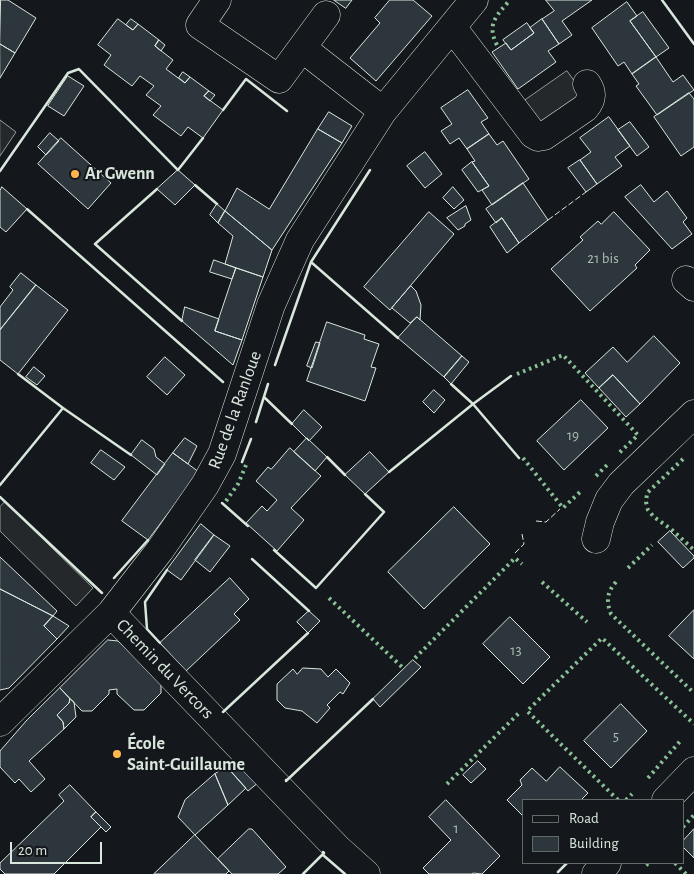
<!DOCTYPE html>
<meta charset="utf-8">
<style>
body{margin:0}
#map{position:relative;width:694px;height:874px;overflow:hidden;background:#14181c;font-family:"Alegreya Sans",sans-serif}
canvas{display:block}
.legend{position:absolute;left:522px;top:799px;width:162px;height:65px;box-sizing:border-box;background:#14181c;border:1px solid #626a69;margin:0;padding:6px 9px;list-style:none;font-size:15px;color:#d8e6dc}
.legend li{display:flex;align-items:center;gap:10px;height:25px}
.legend b{width:25px;border:1px solid #626a69}
.scale{position:absolute;left:10px;top:842px;width:92px;height:22px;box-sizing:border-box;border:2px solid #d8e6dc;border-top:0;padding-left:6px;font-size:15px;line-height:18px;white-space:nowrap;color:#d8e6dc;-webkit-text-stroke:4px #14181c;paint-order:stroke}
</style>
<div id="map">
<canvas width="694" height="874"></canvas>
<ul class="legend">
<li><b style="height:6px;background:#14181c"></b>Road</li>
<li><b style="height:14px;background:#2c363c"></b>Building</li>
</ul>
<div class="scale">20 m</div>
</div>
<script>
const g = document.querySelector('canvas').getContext('2d');
g.lineJoin = 'round';
function fillPath(path, color) { g.fillStyle = color; g.fill(path, 'evenodd'); }
function stroke(path, color, width, dash) { g.strokeStyle = color; g.lineWidth = width; g.lineCap = dash ? 'butt' : 'round'; g.setLineDash(dash || []); g.stroke(path); }
function write(font, color, halo, rows, align = 'center') {
  g.font = font + ' "Alegreya Sans",sans-serif'; g.lineWidth = 4; g.setLineDash([]); g.textBaseline = 'middle'; g.strokeStyle = halo; g.fillStyle = color; for (const [text, x, y, turn = 0] of rows) {
    g.save(); g.translate(x, y); g.rotate((+turn || 0) * Math.PI / 180); g.textAlign = isNaN(turn) ? turn : align; if (halo) g.strokeText(text, 0, 0); g.fillText(text, 0, 0); g.restore();
  }
}
const parking = new Path2D(`
 M 567,71 L 584,94 L 542,123 L 524,101 Z
 M 0,120 L 16,132 L 0,156 Z
 M 5,502 L 93,588 L 76,606 L 0,531 L 0,507 Z`);
fillPath(parking, '#24282b');
stroke(parking, '#939e99', 1);
const building = new Path2D(`
 M 1,0 L 8,0 L 36,18 L 15,53 L 0,44 Z
 M 334,0 L 352,0 L 346,8 Z
 M 390,0 L 413,0 L 432,16 L 376,81 L 350,58 L 380,23 L 375,18 Z
 M 546,0 L 592,0 L 562,21 L 572,35 L 559,44 L 542,19 L 554,11 Z
 M 627,2 L 637,16 L 630,21 L 656,57 L 632,74 L 624,62 L 618,66 L 592,28 Z
 M 643,12 L 669,48 L 656,57 L 630,21 Z
 M 118,19 L 133,30 L 138,24 L 159,40 L 155,46 L 173,60 L 166,69 L 185,83 L 190,77 L 209,91 L 204,96 L 223,110 L 203,138 L 188,127 L 181,136 L 153,115 L 161,106 L 146,95 L 154,86 L 140,76 L 132,86 L 104,65 L 111,55 L 98,45 Z
 M 131,19 L 138,24 L 133,30 L 126,25 Z
 M 542,19 L 559,44 L 548,51 L 556,62 L 518,89 L 492,52 L 506,43 L 511,50 L 534,33 L 530,28 Z
 M 527,23 L 534,33 L 511,50 L 503,40 Z
 M 159,40 L 165,45 L 161,51 L 155,46 Z
 M 0,44 L 15,53 L 0,78 Z
 M 656,57 L 673,82 L 683,75 L 694,90 L 657,115 L 636,86 L 639,84 L 632,74 Z
 M 183,72 L 190,77 L 185,83 L 179,78 Z
 M 68,76 L 84,86 L 64,116 L 48,106 Z
 M 468,90 L 488,118 L 481,122 L 489,134 L 467,149 L 459,138 L 450,144 L 441,131 L 452,124 L 441,108 Z
 M 209,91 L 215,95 L 210,101 L 204,96 Z
 M 689,93 L 694,99 L 694,147 L 681,156 L 654,117 Z
 M 329,112 L 352,126 L 342,143 L 318,129 Z
 M 609,117 L 630,146 L 615,157 L 622,166 L 597,184 L 580,160 L 591,152 L 580,138 Z
 M 630,122 L 649,147 L 637,156 L 618,130 Z
 M 318,129 L 342,143 L 272,250 L 225,211 L 237,188 L 269,209 Z
 M 50,133 L 59,141 L 46,155 L 38,147 Z
 M 489,134 L 497,145 L 503,141 L 529,179 L 492,205 L 482,190 L 489,186 L 472,162 L 475,161 L 467,149 Z
 M 61,138 L 111,183 L 88,209 L 38,164 Z
 M 425,152 L 442,174 L 425,188 L 407,166 Z
 M 580,160 L 597,184 L 586,192 L 568,168 Z
 M 472,162 L 489,186 L 478,192 L 462,170 Z
 M 178,170 L 195,185 L 175,205 L 157,189 Z
 M 523,183 L 548,220 L 519,243 L 502,218 L 496,223 L 486,209 Z
 M 641,185 L 654,202 L 667,191 L 687,218 L 683,222 L 692,234 L 672,249 L 625,197 Z
 M 2,187 L 27,209 L 6,232 L 0,227 L 0,191 Z
 M 453,187 L 464,200 L 454,209 L 443,198 Z
 M 217,204 L 225,211 L 218,223 L 210,215 Z
 M 466,206 L 471,220 L 465,224 L 465,226 L 458,230 L 447,218 Z
 M 225,211 L 272,250 L 263,277 L 225,264 L 233,236 L 218,223 Z
 M 429,212 L 454,234 L 390,310 L 364,287 Z
 M 614,212 L 650,250 L 635,265 L 637,268 L 590,311 L 551,269 L 583,240 L 580,237 L 598,221 L 601,224 Z
 M 502,218 L 519,243 L 507,253 L 490,227 Z
 M 214,260 L 236,268 L 232,279 L 210,272 Z
 M 236,268 L 263,277 L 242,340 L 215,331 Z
 M 21,273 L 36,285 L 0,330 L 0,307 L 13,290 L 10,287 Z
 M 36,285 L 68,310 L 18,374 L 0,360 L 0,330 Z
 M 411,286 L 416,291 L 421,305 L 420,320 L 417,317 L 410,323 L 392,308 Z
 M 185,307 L 219,319 L 215,331 L 242,340 L 233,365 L 182,321 Z
 M 417,317 L 462,356 L 444,377 L 398,338 Z
 M 327,322 L 365,335 L 364,339 L 379,344 L 371,367 L 376,368 L 365,401 L 307,381 Z
 M 654,336 L 680,363 L 640,404 L 613,375 L 599,388 L 585,373 L 613,347 L 627,362 Z
 M 316,342 L 320,343 L 312,368 L 307,366 Z
 M 462,356 L 469,362 L 451,384 L 444,377 Z
 M 165,357 L 185,375 L 167,395 L 147,377 Z
 M 34,367 L 45,376 L 37,385 L 26,377 Z
 M 613,375 L 640,404 L 626,417 L 599,388 Z
 M 434,390 L 445,400 L 434,413 L 423,402 Z
 M 581,400 L 608,428 L 564,470 L 537,441 Z
 M 304,410 L 322,427 L 309,441 L 292,424 Z
 M 185,438 L 197,446 L 188,464 L 173,453 Z
 M 307,438 L 327,457 L 315,471 L 294,452 Z
 M 142,440 L 154,449 L 156,457 L 165,464 L 157,475 L 131,455 Z
 M 290,448 L 321,476 L 291,508 L 304,520 L 277,551 L 246,523 L 262,506 L 267,511 L 277,500 L 256,481 L 268,467 L 271,469 Z
 M 101,450 L 125,467 L 114,480 L 91,463 Z
 M 370,452 L 389,472 L 365,494 L 345,475 Z
 M 173,453 L 199,472 L 148,540 L 122,521 Z
 M 454,507 L 490,544 L 424,609 L 388,572 Z
 M 201,524 L 214,535 L 181,580 L 167,570 Z
 M 670,531 L 694,556 L 694,558 L 683,568 L 658,542 Z
 M 214,535 L 230,546 L 210,572 L 195,560 Z
 M 0,557 L 57,611 L 53,616 L 0,589 Z
 M 230,578 L 249,599 L 234,614 L 240,620 L 186,671 L 160,643 Z
 M 0,589 L 53,616 L 44,626 L 57,639 L 9,688 L 0,690 Z
 M 694,610 L 694,659 L 669,636 Z
 M 309,611 L 320,621 L 308,633 L 297,622 Z
 M 53,616 L 69,626 L 57,639 L 44,626 Z
 M 510,617 L 550,657 L 523,684 L 483,644 Z
 M 108,640 L 118,641 L 161,684 L 161,693 L 144,710 L 134,710 L 117,694 L 117,689 L 109,690 L 109,694 L 92,711 L 82,711 L 60,688 Z
 M 413,660 L 421,667 L 380,707 L 373,699 Z
 M 303,668 L 321,669 L 328,677 L 336,669 L 350,683 L 343,694 L 340,692 L 327,705 L 330,708 L 317,723 L 302,711 L 285,708 L 277,700 L 277,684 L 293,669 L 297,674 Z
 M 60,688 L 70,699 L 69,703 L 57,715 L 63,722 L 64,729 L 29,761 L 45,779 L 31,792 L 19,779 L 15,783 L 0,767 L 0,751 L 27,720 Z
 M 70,699 L 74,702 L 76,717 L 64,729 L 63,722 L 57,715 L 69,703 Z
 M 621,704 L 647,731 L 611,768 L 584,741 Z
 M 237,757 L 259,782 L 248,791 L 227,767 Z
 M 478,761 L 486,769 L 471,783 L 463,775 Z
 M 227,767 L 246,788 L 228,805 L 215,774 Z
 M 560,767 L 588,793 L 581,800 L 523,800 L 523,816 L 507,800 L 522,785 L 520,780 L 532,768 L 546,781 Z
 M 215,774 L 228,805 L 195,835 L 178,817 L 185,800 Z
 M 70,785 L 96,812 L 91,817 L 101,827 L 54,874 L 5,874 L 0,869 L 0,863 L 64,801 L 59,795 Z
 M 446,800 L 500,856 L 482,874 L 473,873 L 472,874 L 429,874 L 423,868 L 451,840 L 429,817 Z
 M 96,812 L 111,827 L 106,832 L 91,817 Z
 M 249,829 L 252,829 L 286,867 L 278,874 L 232,874 L 218,859 Z
 M 694,829 L 694,858 L 683,847 L 683,841 Z
 M 195,835 L 229,871 L 226,874 L 154,874 Z`);
fillPath(building, '#2c363c');
stroke(building, '#d8e6dc', 1);
const street = new Path2D(`
 M 217,0 L 200,25 L 279,79 L 326,15
 M 452,27 L 533,134 L 538,137 L 544,136 L 585,108 C 592,100 593,93 587,84
 M 302,48 L 383,111
 M 686,280 L 694,287
 M 596,539 L 600,522 L 609,500 L 621,484 L 694,414
 M 111,613 L 338,849 L 366,874
 M 0,722 L 111,613 L 160,550 L 205,485 L 222,454 L 271,305 L 300,240 L 383,111 L 474,0
 M 666,800 L 694,771
 M 596,874 L 607,863`);
stroke(street, '#d8e6dc', 29);
stroke(street, '#14181c', 28);
stroke(new Path2D(`
 M 497,45 C 486,24 497,15 510,0
 M 517,374 L 563,355 L 638,435 L 617,455
 M 523,458 L 563,508 L 580,492
 M 683,459 L 647,493 L 646,502 L 648,510 L 654,517 L 671,529 L 694,550
 M 596,476 L 609,463
 M 226,501 L 238,484 L 246,465
 M 628,568 L 652,545
 M 542,582 L 587,622
 M 616,582 C 607,592 606,601 611,614 L 694,693
 M 329,598 L 402,667
 M 415,658 L 515,558 L 522,564
 M 648,778 L 682,739
 M 447,784 L 519,713
 M 618,800 L 527,711 L 602,638 L 694,724
 M 626,800 L 632,794
 M 683,827 L 694,815
 M 675,863 L 686,874
 M 646,865 L 649,863`), '#8ac095', 4, [2.5, 4]);
stroke(new Path2D(`
 M 548,220 L 586,192
 M 536,521 L 546,522 L 560,509
 M 515,553 L 524,544 L 522,534`), '#d8e6dc', 1, [6, 2.5]);
stroke(new Path2D(`
 M 662,0 L 694,44
 M 223,110 L 246,79 L 287,111
 M 0,171 L 68,73 L 79,69 L 178,170 L 203,138
 M 195,185 L 217,204
 M 157,189 L 95,244 L 182,321
 M 27,209 L 223,382
 M 311,262 L 370,170
 M 275,365 L 311,262 L 398,338
 M 18,374 L 63,408 L 131,455
 M 451,384 L 473,404 L 519,458
 M 264,397 L 292,424
 M 256,422 L 268,384
 M 327,457 L 345,475
 M 242,462 L 251,439
 M 389,472 L 473,404 L 511,376
 M 0,485 L 63,408
 M 0,497 L 102,593
 M 222,503 L 248,526
 M 274,550 L 316,588 L 384,512 L 365,494
 M 252,559 L 309,611
 M 114,578 L 148,540
 M 160,643 L 147,629 L 145,602 L 167,570
 M 223,712 L 308,633
 M 286,780 L 286,781 L 373,699
 M 323,855 L 345,874
 M 558,872 L 567,863
 M 303,874 L 324,853 L 323,852`), '#d8e6dc', 2.5);
for (const [x, y, r, color] of [
 [75,174,5,"#ffb74d"],
 [117,754,5,"#ffb74d"]
]) { const dot = new Path2D(); dot.arc(x, y, r, 0, 2 * Math.PI); g.fillStyle = color; g.fill(dot); stroke(dot, '#14181c', 2); }
write('15px', '#adbab4', null, [
 ["21 bis",603,258],
 ["19",573,435],
 ["13",516,650],
 ["5",616,736],
 ["1",456,828]
]);
write('bold 18px', '#d8e6dc', '#14181c', [
 ["Ar Gwenn",85,174],
 ["École",127,744],
 ["Saint-Guillaume",127,765]
], 'left');
write('18px', '#d8e6dc', '#14181c', [
 ["Rue de la Ranloue",235,410,-70],
 ["Chemin du Vercors",165,669,46]
]);
</script>
